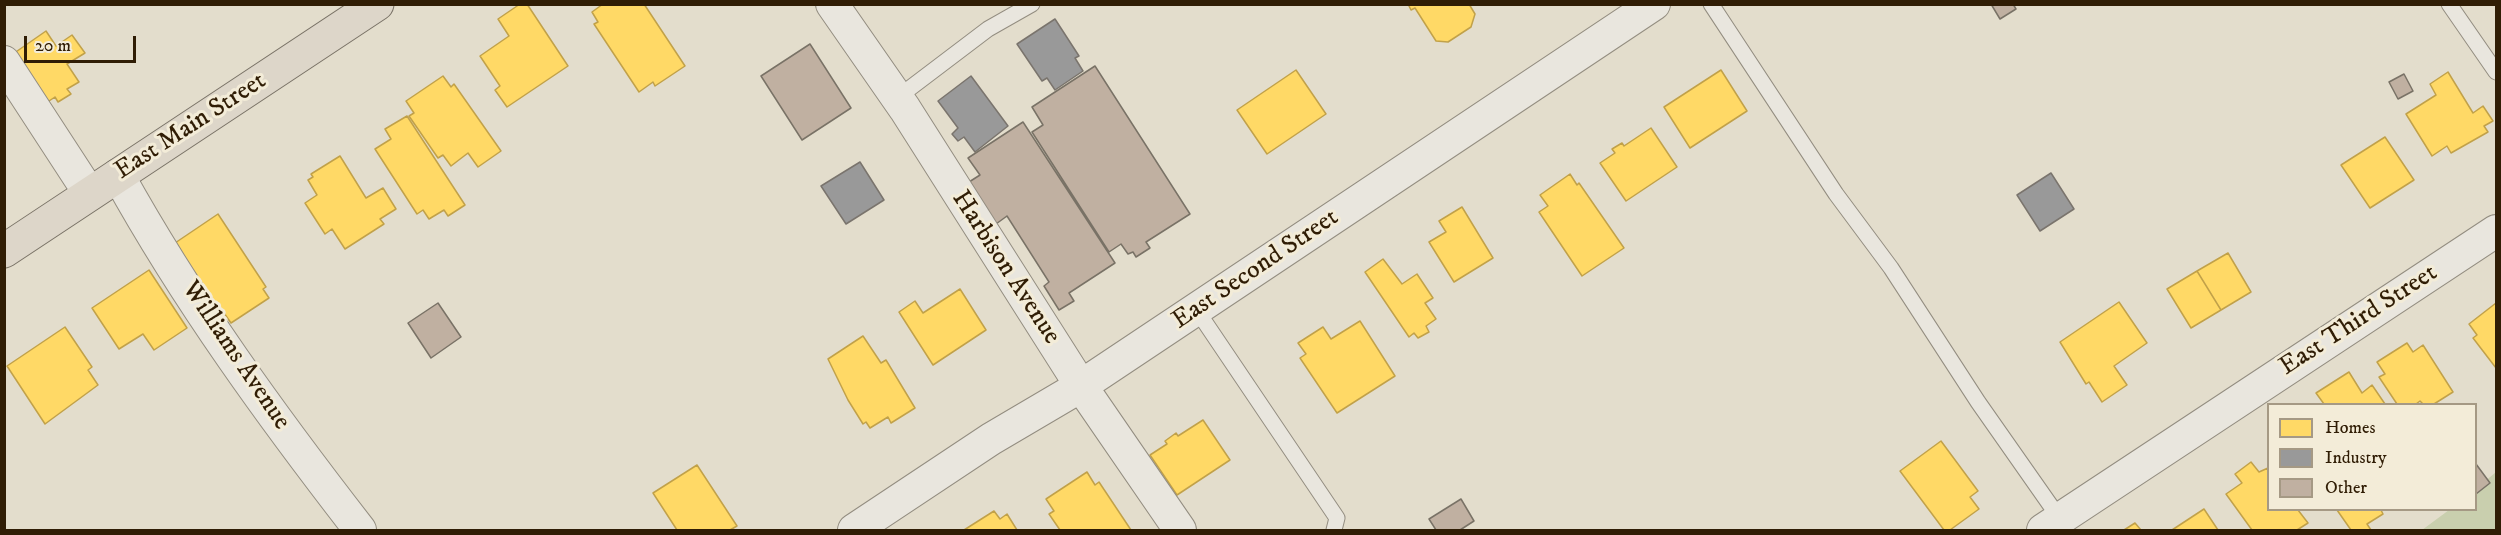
<!DOCTYPE html>
<style>
body{margin:0}
#map{position:relative;width:2501px;height:535px;overflow:hidden;background:#e3ddcc;font-family:"IM FELL DW Pica",serif}
canvas{display:block}
.frame{position:absolute;inset:0;border:6px solid #301d05;pointer-events:none}
.legend{position:absolute;left:2267px;top:403px;width:210px;height:108px;box-sizing:border-box;background:#f3ecd8;border:2px solid #a59984;margin:0;padding:8px 10px;list-style:none;font-size:18px;color:#301d05}
.legend li{display:flex;align-items:center;gap:12px;height:30px}
.legend b{width:30px;border:2px solid #a59984}
.scale{position:absolute;left:24px;top:36px;width:112px;height:27px;box-sizing:border-box;border:3px solid #301d05;border-top:0;padding-left:8px;font-size:18px;line-height:21px;white-space:nowrap;color:#301d05;-webkit-text-stroke:4px #f3ecd8;paint-order:stroke}
</style>
<div id="map">
<canvas width="2501" height="535"></canvas>
<div class="frame"></div>
<ul class="legend">
<li><b style="height:16px;background:#ffd966"></b>Homes</li>
<li><b style="height:16px;background:#999"></b>Industry</li>
<li><b style="height:16px;background:#c0b0a1"></b>Other</li>
</ul>
<div class="scale">20 m</div>
</div>
<script>
const g = document.querySelector('canvas').getContext('2d');
g.lineJoin = 'round';
function fillPath(path, color) { g.fillStyle = color; g.fill(path, 'evenodd'); }
function stroke(path, color, width, dash) { g.strokeStyle = color; g.lineWidth = width; g.lineCap = dash ? 'butt' : 'round'; g.setLineDash(dash || []); g.stroke(path); }
function write(font, color, halo, rows, align = 'center') {
  g.font = font + ' "IM FELL DW Pica",serif'; g.lineWidth = 6; g.setLineDash([]); g.textBaseline = 'middle'; g.strokeStyle = halo; g.fillStyle = color; for (const [text, x, y, turn = 0] of rows) {
    g.save(); g.translate(x, y); g.rotate((+turn || 0) * Math.PI / 180); g.textAlign = isNaN(turn) ? turn : align; if (halo) g.strokeText(text, 0, 0); g.fillText(text, 0, 0); g.restore();
  }
}
fillPath(new Path2D(`
 M 2496,472 L 2496,530 L 2422,530 L 2449,510 L 2476,510 L 2476,489 Z`), '#c9cfae');
const homes = new Path2D(`
 M 520,4 L 527,4 L 568,66 L 507,107 L 495,90 L 500,86 L 480,56 L 509,36 L 498,19 Z
 M 603,4 L 644,4 L 685,66 L 655,86 L 653,82 L 639,92 L 594,24 L 598,22 L 592,12 Z
 M 1408,4 L 1469,4 L 1475,14 L 1471,27 L 1448,42 L 1436,41 L 1415,8 L 1411,10 Z
 M 46,31 L 56,46 L 72,35 L 85,53 L 67,64 L 79,82 L 67,89 L 71,94 L 58,102 L 55,97 L 43,105 L 10,56 Z
 M 1296,70 L 1326,114 L 1267,154 L 1237,110 Z
 M 1721,70 L 1747,111 L 1690,148 L 1664,107 Z
 M 2448,72 L 2473,113 L 2483,106 L 2493,121 L 2484,126 L 2488,132 L 2451,153 L 2447,146 L 2432,156 L 2406,114 L 2436,95 L 2430,84 Z
 M 443,76 L 451,87 L 454,84 L 501,151 L 478,167 L 468,153 L 451,166 L 443,155 L 438,158 L 409,116 L 414,113 L 406,101 Z
 M 407,116 L 465,205 L 448,216 L 444,210 L 429,219 L 423,210 L 417,214 L 375,149 L 391,139 L 385,129 Z
 M 1651,128 L 1677,167 L 1626,201 L 1600,163 L 1615,153 L 1612,149 L 1622,143 L 1624,146 Z
 M 2385,137 L 2414,180 L 2370,208 L 2341,165 Z
 M 340,156 L 366,198 L 383,188 L 396,209 L 380,219 L 384,224 L 345,249 L 332,229 L 325,234 L 305,203 L 317,195 L 308,180 L 313,177 L 311,174 Z
 M 1570,174 L 1577,185 L 1579,183 L 1624,248 L 1582,276 L 1539,212 L 1548,206 L 1540,195 Z
 M 1462,207 L 1493,258 L 1454,282 L 1429,242 L 1446,232 L 1439,221 Z
 M 218,214 L 266,287 L 263,289 L 269,298 L 231,323 L 224,313 L 220,316 L 175,243 Z
 M 2228,253 L 2251,292 L 2221,310 L 2197,271 Z
 M 1383,259 L 1402,284 L 1417,274 L 1433,298 L 1425,303 L 1436,319 L 1426,326 L 1429,332 L 1418,338 L 1414,333 L 1409,337 L 1365,272 Z
 M 149,270 L 187,328 L 154,350 L 143,334 L 119,349 L 92,308 Z
 M 2197,271 L 2221,310 L 2191,328 L 2167,289 Z
 M 960,289 L 986,330 L 933,365 L 899,312 L 915,301 L 923,313 Z
 M 2119,302 L 2147,343 L 2114,366 L 2127,385 L 2102,402 L 2089,382 L 2086,384 L 2060,342 Z
 M 2496,303 L 2496,368 L 2473,338 L 2477,335 L 2469,324 Z
 M 1360,321 L 1395,376 L 1337,413 L 1300,358 L 1306,354 L 1298,343 L 1323,327 L 1331,339 Z
 M 65,327 L 92,367 L 88,370 L 98,385 L 45,424 L 7,366 Z
 M 863,336 L 881,363 L 886,360 L 915,408 L 891,423 L 888,417 L 870,428 L 866,422 L 863,424 L 848,400 L 828,359 Z
 M 2407,343 L 2413,352 L 2423,345 L 2453,392 L 2434,404 L 2423,404 L 2420,401 L 2416,404 L 2397,404 L 2379,377 L 2385,374 L 2377,362 Z
 M 2349,372 L 2362,393 L 2372,385 L 2385,404 L 2324,404 L 2316,393 Z
 M 1203,420 L 1230,460 L 1177,495 L 1150,455 L 1167,444 L 1165,441 L 1176,433 L 1178,436 Z
 M 1941,441 L 1978,491 L 1970,497 L 1979,509 L 1950,530 L 1944,530 L 1900,471 Z
 M 2251,462 L 2259,472 L 2268,468 L 2268,510 L 2298,510 L 2308,523 L 2297,530 L 2252,530 L 2226,494 L 2242,483 L 2235,474 Z
 M 697,465 L 737,526 L 730,530 L 677,530 L 653,493 Z
 M 1087,472 L 1095,485 L 1099,482 L 1131,530 L 1060,530 L 1049,514 L 1054,511 L 1046,499 Z
 M 2204,509 L 2218,530 L 2172,530 Z
 M 2337,510 L 2381,510 L 2383,514 L 2367,524 L 2371,530 L 2351,530 Z
 M 994,511 L 1000,519 L 1007,514 L 1017,530 L 964,530 Z
 M 2135,523 L 2141,530 L 2124,530 Z`);
fillPath(homes, '#ffd966');
stroke(homes, '#c1a149', 1.5);
const industry = new Path2D(`
 M 1055,19 L 1079,56 L 1075,58 L 1083,71 L 1055,90 L 1047,78 L 1042,81 L 1017,44 Z
 M 971,76 L 1008,126 L 975,152 L 964,137 L 958,141 L 952,134 L 958,128 L 938,101 Z
 M 860,162 L 884,200 L 846,224 L 821,186 Z
 M 2051,173 L 2074,209 L 2040,231 L 2017,195 Z`);
fillPath(industry, '#999');
stroke(industry, '#7a746d', 1.5);
const building = new Path2D(`
 M 1991,4 L 2013,4 L 2016,9 L 2000,19 Z
 M 810,44 L 851,108 L 802,140 L 761,76 Z
 M 1095,66 L 1190,214 L 1146,242 L 1150,248 L 1136,257 L 1133,252 L 1128,254 L 1121,244 L 1109,252 L 1032,132 L 1043,125 L 1032,107 Z
 M 2404,74 L 2413,91 L 2398,99 L 2389,82 Z
 M 1023,122 L 1115,263 L 1069,293 L 1074,301 L 1059,310 L 1044,286 L 1049,282 L 1007,216 L 996,224 L 969,182 L 980,175 L 968,158 Z
 M 438,303 L 461,337 L 431,358 L 408,323 Z
 M 2476,464 L 2490,483 L 2476,494 Z
 M 1461,499 L 1474,521 L 1460,530 L 1436,530 L 1429,519 Z`);
fillPath(building, '#c0b0a1');
stroke(building, '#797266', 1.5);
const lane = new Path2D(`
 M 1711,4 L 1836,194 L 1891,268 L 1978,402 L 2060,519
 M 2449,4 L 2496,72
 M 897,98 L 988,29 L 1032,4
 M 1196,309 L 1337,518 L 1334,530`);
const street = new Path2D(`
 M 832,4 L 905,109 L 1081,386 L 1180,530
 M 4,62 L 90,194
 M 118,175 C 187,300 273,418 360,530
 M 854,530 L 991,439 L 1081,386 L 1654,4
 M 2043,530 L 2496,231`);
const primary = new Path2D(`
 M 4,251 L 377,4`);
stroke(lane, '#938d80', 17);
stroke(street, '#938d80', 34);
stroke(primary, '#797266', 35);
stroke(lane, '#e9e6de', 15);
stroke(street, '#e9e6de', 32);
stroke(primary, '#ddd6c9', 33);
write('26px', '#301d05', '#f3ecd8', [
 ["East Main Street",191,127,-33],
 ["Harbison Avenue",1005,268,57],
 ["East Second Street",1256,270,-34],
 ["East Third Street",2359,321,-33],
 ["Williams Avenue",235,356,56]
]);
</script>
